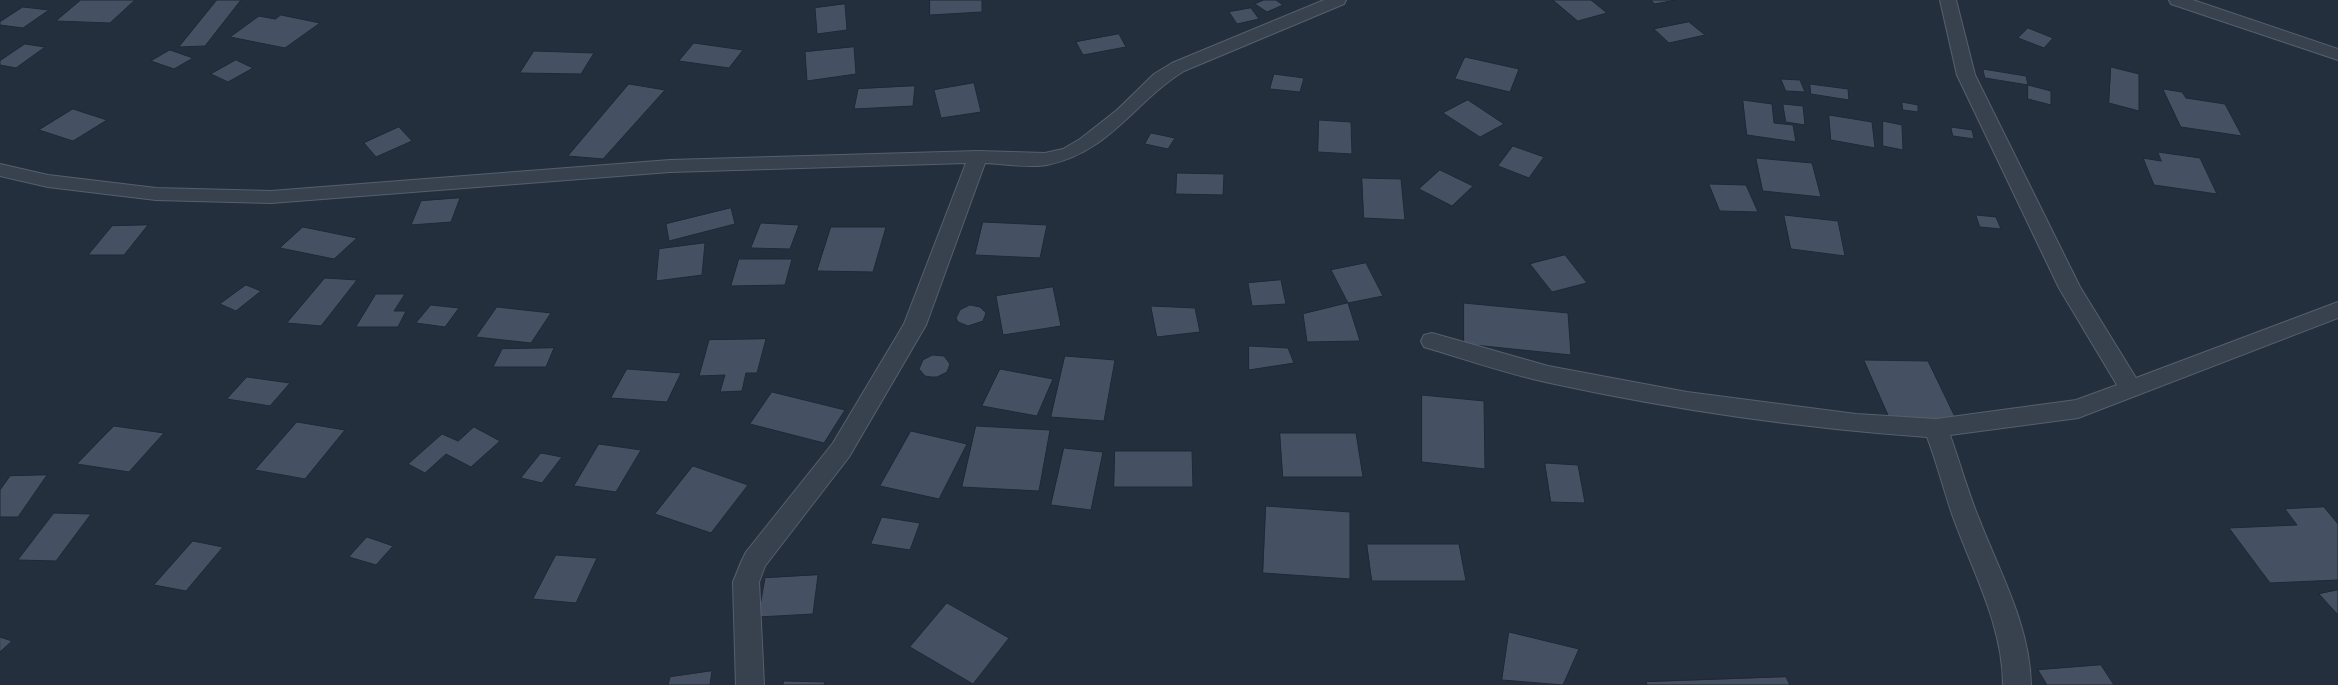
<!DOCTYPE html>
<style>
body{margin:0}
canvas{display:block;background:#242f3e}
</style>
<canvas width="2338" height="685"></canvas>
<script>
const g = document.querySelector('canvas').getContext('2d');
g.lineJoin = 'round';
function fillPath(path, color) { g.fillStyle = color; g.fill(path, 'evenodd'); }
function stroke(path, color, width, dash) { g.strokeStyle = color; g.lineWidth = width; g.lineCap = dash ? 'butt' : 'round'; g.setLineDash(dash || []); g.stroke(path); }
const building = new Path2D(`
 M 81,0 L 135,0 L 110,23 L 56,21 Z
 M 217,0 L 241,0 L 205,46 L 179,47 Z
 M 930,0 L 982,0 L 982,12 L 930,15 Z
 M 1264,0 L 1276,0 L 1283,5 L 1267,12 L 1255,4 Z
 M 1553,0 L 1591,0 L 1607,13 L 1578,21 Z
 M 1651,0 L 1676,0 L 1655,4 Z
 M 845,4 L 847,30 L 817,34 L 815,8 Z
 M 23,7 L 49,10 L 23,28 L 0,25 L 0,22 Z
 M 1251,8 L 1259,19 L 1237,24 L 1229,12 Z
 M 281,15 L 320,23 L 285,48 L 230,37 L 259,16 L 275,19 Z
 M 1689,22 L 1705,35 L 1669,43 L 1654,29 Z
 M 2028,28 L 2053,38 L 2044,48 L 2018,38 Z
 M 1119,34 L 1126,47 L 1083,55 L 1076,42 Z
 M 694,43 L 743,50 L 729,68 L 679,61 Z
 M 25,44 L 45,47 L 16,68 L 0,65 L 0,61 Z
 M 854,47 L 856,74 L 807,81 L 805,52 Z
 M 170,50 L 193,58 L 174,69 L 151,61 Z
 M 534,51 L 594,53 L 581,74 L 520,73 Z
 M 1465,57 L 1519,69 L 1510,92 L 1455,79 Z
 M 236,60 L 253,68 L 228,82 L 211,74 Z
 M 2111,67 L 2139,74 L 2139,111 L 2109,103 Z
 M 1983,69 L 2026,76 L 2028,85 L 1985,78 Z
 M 1274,74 L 1304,78 L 1300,92 L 1270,89 Z
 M 1781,79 L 1800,80 L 1805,92 L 1786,91 Z
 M 974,83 L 981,112 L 941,118 L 934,90 Z
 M 629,84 L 665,90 L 603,159 L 568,156 Z
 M 1810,84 L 1848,89 L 1849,100 L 1811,94 Z
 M 2028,85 L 2051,91 L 2051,105 L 2028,99 Z
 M 915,86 L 913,106 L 854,109 L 858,89 Z
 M 2163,89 L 2182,92 L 2186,98 L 2225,104 L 2242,136 L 2181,127 Z
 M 1468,100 L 1504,124 L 1480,137 L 1443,113 Z
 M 1743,100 L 1772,104 L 1774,123 L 1793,125 L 1796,142 L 1747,135 Z
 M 1902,102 L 1918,105 L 1918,112 L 1903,110 Z
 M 1783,104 L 1803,106 L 1805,125 L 1786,122 Z
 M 73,109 L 107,120 L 73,141 L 39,130 Z
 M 1829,115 L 1872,122 L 1875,148 L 1831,140 Z
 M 1319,120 L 1351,122 L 1352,154 L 1318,152 Z
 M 1883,121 L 1902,125 L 1903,150 L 1883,146 Z
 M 399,127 L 412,141 L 376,157 L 364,143 Z
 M 1951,127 L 1972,130 L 1974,139 L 1953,136 Z
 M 1151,133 L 1175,138 L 1168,149 L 1145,144 Z
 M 1513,146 L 1544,157 L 1529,178 L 1498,166 Z
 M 2158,152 L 2200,158 L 2217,194 L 2154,185 L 2143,158 L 2161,161 Z
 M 1756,158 L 1812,163 L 1821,197 L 1763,191 Z
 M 1440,170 L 1473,186 L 1452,206 L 1419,189 Z
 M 1177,173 L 1224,174 L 1223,195 L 1176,194 Z
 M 1362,178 L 1401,179 L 1405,220 L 1364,218 Z
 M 1709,184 L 1746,185 L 1758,212 L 1720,211 Z
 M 460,198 L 451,222 L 411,225 L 421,201 Z
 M 731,208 L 735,224 L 669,241 L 666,224 Z
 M 1784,215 L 1838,221 L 1845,256 L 1791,249 Z
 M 1976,215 L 1996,217 L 2001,229 L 1980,227 Z
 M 983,222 L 1047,225 L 1040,258 L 975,255 Z
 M 761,223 L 799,225 L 790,249 L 751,248 Z
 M 148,225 L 124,255 L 88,255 L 112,226 Z
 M 303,227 L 357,238 L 334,259 L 280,248 Z
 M 831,227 L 886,227 L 873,272 L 817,271 Z
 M 705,243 L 702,275 L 656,281 L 659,249 Z
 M 1565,255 L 1587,283 L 1552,292 L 1530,264 Z
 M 739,259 L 792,259 L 785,285 L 731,286 Z
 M 1366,263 L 1383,296 L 1348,303 L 1331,270 Z
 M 325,278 L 357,280 L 321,326 L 287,323 Z
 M 1281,280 L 1286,304 L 1252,306 L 1248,283 Z
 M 246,285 L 261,291 L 236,311 L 220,304 Z
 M 1053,287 L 1061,326 L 1003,335 L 996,296 Z
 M 376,294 L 405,294 L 394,311 L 406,311 L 398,327 L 356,327 Z
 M 1348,303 L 1360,341 L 1307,342 L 1303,314 Z
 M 1464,303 L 1568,313 L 1571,355 L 1464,344 Z
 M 431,305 L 459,308 L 445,327 L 416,323 Z
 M 970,305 L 980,307 L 986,313 L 983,321 L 968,326 L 958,322 L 956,318 L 960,310 Z
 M 1151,306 L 1195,308 L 1200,332 L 1157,337 Z
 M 497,307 L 551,313 L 531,343 L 476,337 Z
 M 766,339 L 757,373 L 746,373 L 742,391 L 720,392 L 725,375 L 699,376 L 709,340 Z
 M 1249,346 L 1288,348 L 1294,363 L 1249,370 Z
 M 554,348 L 546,367 L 493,367 L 502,349 Z
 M 933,355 L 944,356 L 950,364 L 947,372 L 937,377 L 931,377 L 925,376 L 919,369 L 923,360 Z
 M 1065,356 L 1115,360 L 1104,421 L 1051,417 Z
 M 1864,360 L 1928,361 L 1957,421 L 1890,419 Z
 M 627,369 L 681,373 L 667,402 L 611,398 Z
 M 1000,369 L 1053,379 L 1037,416 L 982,406 Z
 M 247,377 L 290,383 L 270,406 L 227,399 Z
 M 772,392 L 845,410 L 824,443 L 750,424 Z
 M 1422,395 L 1484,401 L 1485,469 L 1422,462 Z
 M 297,422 L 345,430 L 305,479 L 255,470 Z
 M 114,426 L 164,433 L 129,472 L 77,464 Z
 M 976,426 L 1050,430 L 1039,491 L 962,487 Z
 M 474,427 L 500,441 L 471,467 L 446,454 L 425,473 L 408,464 L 442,434 L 458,441 Z
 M 911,431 L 967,444 L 939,499 L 880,486 Z
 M 1280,433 L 1356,433 L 1363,477 L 1283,477 Z
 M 599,444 L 641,450 L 616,492 L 574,486 Z
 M 1064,448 L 1103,452 L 1091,510 L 1051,505 Z
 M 1115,451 L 1192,451 L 1193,487 L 1114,487 Z
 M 541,453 L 562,457 L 542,483 L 521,478 Z
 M 1545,463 L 1578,465 L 1585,503 L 1551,502 Z
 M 693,466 L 748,485 L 711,533 L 655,514 Z
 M 47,475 L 18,517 L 0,517 L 0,490 L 10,476 Z
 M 1266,506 L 1350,512 L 1350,579 L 1263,573 Z
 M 2324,507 L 2338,524 L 2338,580 L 2270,583 L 2229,528 L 2297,525 L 2285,509 Z
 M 54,513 L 91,514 L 56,561 L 18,560 Z
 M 882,517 L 920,523 L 910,550 L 871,544 Z
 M 367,537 L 393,546 L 376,565 L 349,557 Z
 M 193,541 L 223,547 L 186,591 L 154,585 Z
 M 1367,544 L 1459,544 L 1466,581 L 1372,581 Z
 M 556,555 L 597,558 L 576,603 L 533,599 Z
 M 818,575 L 813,614 L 758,617 L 765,578 Z
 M 2338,590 L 2338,615 L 2319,594 Z
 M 947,603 L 1009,638 L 973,684 L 910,647 Z
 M 1509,632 L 1579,649 L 1563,685 L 1502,680 Z
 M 0,637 L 12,641 L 0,652 Z
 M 2101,665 L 2114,685 L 2047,685 L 2038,670 Z
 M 712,671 L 710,685 L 668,685 L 670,677 Z
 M 1786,677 L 1790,685 L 1647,685 L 1646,682 Z
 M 784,681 L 825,682 L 824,685 L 783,685 Z`);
fillPath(building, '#455162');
stroke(building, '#1f2835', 1);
const street = new Path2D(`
 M 1324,0 L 1346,0 L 1344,4 L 1184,71 C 1134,102 1110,152 1047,165 C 1028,168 1004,164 985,163 L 926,325 L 849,457 L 765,566 L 759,582 L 764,685 L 736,685 L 733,582 L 742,560 L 746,552 L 833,443 L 904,324 L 966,163 L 670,172 L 271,203 L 156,200 L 48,187 L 0,176 L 0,164 L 48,175 L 156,188 L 271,191 L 670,160 L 978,151 L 1045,153 L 1063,149 L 1080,139 L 1117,110 L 1154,74 L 1172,63 Z
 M 1940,0 L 1956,0 L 1975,75 L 2080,287 L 2136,378 L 2338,302 L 2338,318 L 2078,418 L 1950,435 C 1960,463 1968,492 1979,519 C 2000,573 2030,626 2031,685 L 2003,685 C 2003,626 1973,572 1953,517 C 1944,491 1937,463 1927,437 C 1800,428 1674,410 1550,383 C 1507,374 1465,359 1424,347 L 1421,341 L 1424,335 L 1432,333 L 1548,366 L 1687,392 L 1856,414 L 1936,419 L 2076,400 L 2117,385 L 2059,288 L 1957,75 Z
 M 2169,0 L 2193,0 L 2338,49 L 2338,60 L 2171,4 Z`);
stroke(street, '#565f6c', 2);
fillPath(street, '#38414e');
</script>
